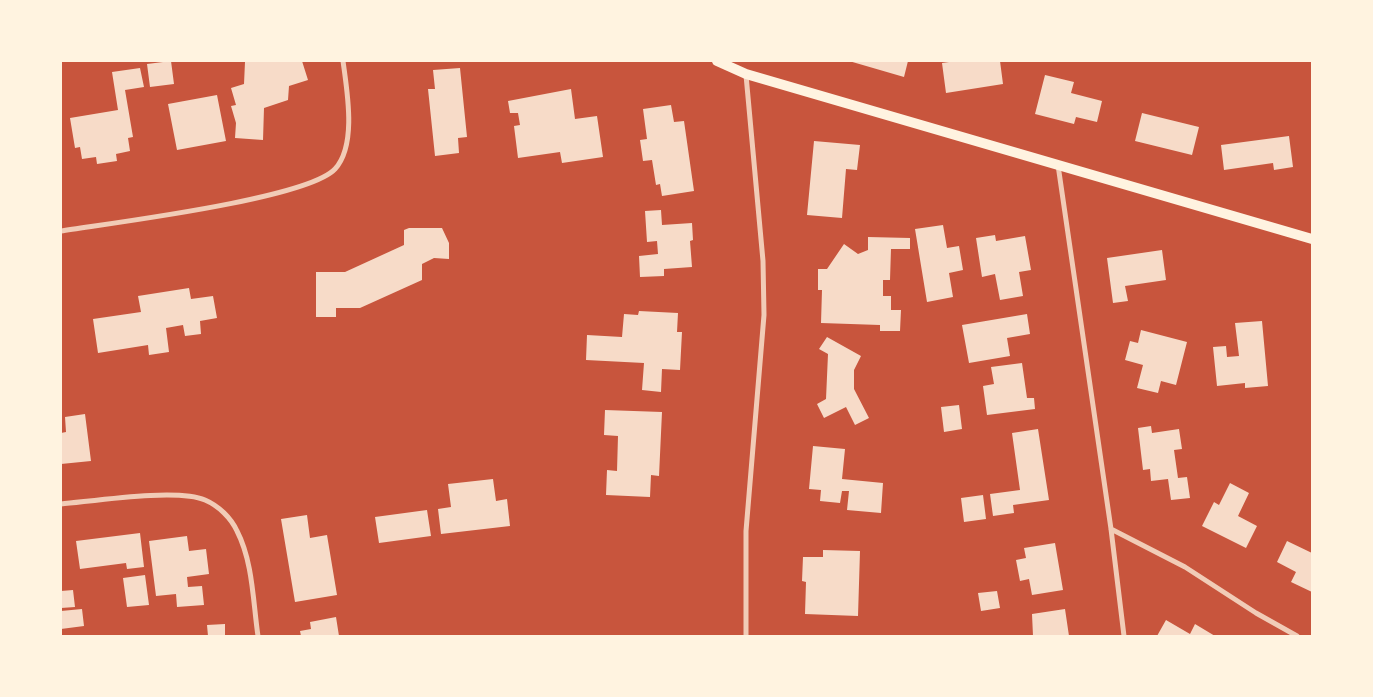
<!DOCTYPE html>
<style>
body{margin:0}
#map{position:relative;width:1373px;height:697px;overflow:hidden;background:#c8553d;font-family:Ubuntu,sans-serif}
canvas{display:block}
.frame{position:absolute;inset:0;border:62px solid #fff3e0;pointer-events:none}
</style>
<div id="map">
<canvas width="1373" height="697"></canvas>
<div class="frame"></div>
</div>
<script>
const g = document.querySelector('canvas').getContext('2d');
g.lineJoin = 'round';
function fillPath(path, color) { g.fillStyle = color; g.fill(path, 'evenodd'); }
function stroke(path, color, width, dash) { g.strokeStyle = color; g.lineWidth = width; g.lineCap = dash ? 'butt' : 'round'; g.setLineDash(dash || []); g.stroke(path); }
fillPath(new Path2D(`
 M 171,61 L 174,84 L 150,87 L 147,64 Z
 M 248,61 L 302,61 L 308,80 L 289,86 L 288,100 L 264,108 L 263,140 L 235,138 L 236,123 L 231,106 L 236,105 L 231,88 L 244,84 L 245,62 Z
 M 849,61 L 908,61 L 904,77 Z
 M 956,61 L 1000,61 L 1003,84 L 946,93 L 942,63 Z
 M 140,68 L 144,87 L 125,90 L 133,137 L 128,138 L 130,151 L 116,154 L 117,161 L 97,164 L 96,157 L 82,159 L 80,147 L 75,148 L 70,118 L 118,110 L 112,72 Z
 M 460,68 L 467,137 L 458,138 L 459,153 L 435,156 L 428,89 L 435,89 L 433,70 Z
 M 1045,75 L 1074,82 L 1071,93 L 1102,101 L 1097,122 L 1076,117 L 1074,124 L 1035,114 Z
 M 571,89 L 575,119 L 597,116 L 603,157 L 562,163 L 560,152 L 518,158 L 514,126 L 520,125 L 518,113 L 510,113 L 508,101 Z
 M 217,95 L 226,141 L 177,150 L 168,104 Z
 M 671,105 L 674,122 L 684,121 L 694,191 L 662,196 L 660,184 L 656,185 L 652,160 L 643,161 L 640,140 L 647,139 L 643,109 Z
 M 1142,113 L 1199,127 L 1192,155 L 1135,141 Z
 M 1289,136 L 1293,167 L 1274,170 L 1273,163 L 1224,170 L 1221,145 Z
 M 814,141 L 860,145 L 857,170 L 846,169 L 842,218 L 807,215 Z
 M 661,210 L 662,225 L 692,223 L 693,240 L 690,241 L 692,267 L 664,269 L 664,276 L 640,277 L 639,256 L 658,254 L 657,241 L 647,242 L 645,211 Z
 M 943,225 L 947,248 L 959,246 L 963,270 L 949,273 L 953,297 L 927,302 L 915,229 Z
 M 409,228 L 442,228 L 449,243 L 449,259 L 434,258 L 422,264 L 422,280 L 360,308 L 336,308 L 336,317 L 316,317 L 316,272 L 345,272 L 404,245 L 404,230 Z
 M 995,235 L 996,241 L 1025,236 L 1031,270 L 1019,272 L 1023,296 L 1000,300 L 995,274 L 982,277 L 976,238 Z
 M 868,237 L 910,238 L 910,249 L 891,249 L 890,280 L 883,280 L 883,296 L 891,296 L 891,310 L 901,310 L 900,331 L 880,331 L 880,325 L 821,323 L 822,290 L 818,290 L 818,269 L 827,269 L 844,244 L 858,254 L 868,250 Z
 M 1162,250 L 1166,280 L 1125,286 L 1128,301 L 1113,303 L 1107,258 Z
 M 189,288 L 191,299 L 213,296 L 217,318 L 200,321 L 201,334 L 185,336 L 183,325 L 166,328 L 169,352 L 149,355 L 148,345 L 98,353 L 93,319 L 141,312 L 138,296 Z
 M 639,311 L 678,313 L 677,332 L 682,332 L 680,370 L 662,369 L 661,392 L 642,390 L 644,363 L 586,360 L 587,335 L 622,337 L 624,314 L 638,315 Z
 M 1027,314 L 1030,334 L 1007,338 L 1010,356 L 969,363 L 962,325 Z
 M 1262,321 L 1268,386 L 1245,388 L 1245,383 L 1217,386 L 1213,347 L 1226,346 L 1227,357 L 1239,356 L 1235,323 Z
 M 1141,330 L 1187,342 L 1176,385 L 1161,381 L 1158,393 L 1137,388 L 1143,365 L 1125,360 L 1130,341 L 1138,343 Z
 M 827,337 L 861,356 L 854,370 L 854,389 L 869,418 L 855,425 L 846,407 L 824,418 L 817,404 L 826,399 L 828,354 L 819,349 Z
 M 1022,363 L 1027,398 L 1034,398 L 1035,409 L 987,415 L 983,386 L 994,384 L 991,367 Z
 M 959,405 L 962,429 L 944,432 L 941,407 Z
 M 605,410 L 662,412 L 659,476 L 651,475 L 650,497 L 606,495 L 607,470 L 617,471 L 618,436 L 604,435 Z
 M 85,414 L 91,461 L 61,464 L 61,433 L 66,432 L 65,417 Z
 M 1151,426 L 1152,433 L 1179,429 L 1182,449 L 1174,450 L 1178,478 L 1187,477 L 1190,498 L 1171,500 L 1168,479 L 1151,481 L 1150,469 L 1143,470 L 1138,428 Z
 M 1038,429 L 1049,500 L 1013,505 L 1014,513 L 993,516 L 990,494 L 1020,490 L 1012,433 Z
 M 813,446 L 845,449 L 842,479 L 883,483 L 881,513 L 847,510 L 849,491 L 842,491 L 840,503 L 820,501 L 821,490 L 809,489 Z
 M 493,479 L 496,501 L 507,499 L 510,526 L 441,534 L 438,509 L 451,507 L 448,484 Z
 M 1230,483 L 1249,493 L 1238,516 L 1257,526 L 1246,548 L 1202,526 L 1214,502 L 1219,505 Z
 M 983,495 L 986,519 L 964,522 L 961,498 Z
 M 427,510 L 431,536 L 379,543 L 375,517 Z
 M 307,515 L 310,538 L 327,535 L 337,595 L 295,602 L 281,519 Z
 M 140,533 L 144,567 L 127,569 L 126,563 L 80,569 L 76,541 Z
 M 187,536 L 189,551 L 206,549 L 209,574 L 187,577 L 188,587 L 202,586 L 204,605 L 177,607 L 176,594 L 156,596 L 149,541 Z
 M 1287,541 L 1312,553 L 1312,592 L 1291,582 L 1296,572 L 1277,562 Z
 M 1055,543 L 1063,590 L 1032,595 L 1029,579 L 1020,581 L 1016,560 L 1026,558 L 1024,548 Z
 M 823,550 L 860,551 L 858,616 L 805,614 L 806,582 L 802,581 L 803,557 L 823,557 Z
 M 145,575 L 149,605 L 127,607 L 123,578 Z
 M 73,590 L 75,607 L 61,608 L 61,591 Z
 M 997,591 L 1000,608 L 981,611 L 978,593 Z
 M 82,609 L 84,626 L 61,629 L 61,611 Z
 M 1065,609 L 1069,636 L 1033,636 L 1032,614 Z
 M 336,617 L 339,636 L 301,636 L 300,631 L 311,629 L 310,622 Z
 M 1166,620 L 1190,634 L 1195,624 L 1215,636 L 1157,636 Z
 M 225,624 L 225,636 L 208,636 L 207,625 Z`), '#f7dbc8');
stroke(new Path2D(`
 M 746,75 L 763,261 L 764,315 L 746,531 L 746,636
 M 1058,165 L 1111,529 L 1124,636
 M 61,231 C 111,223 307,199 335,169 C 357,145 347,91 343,61
 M 61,504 C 94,501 177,488 205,500 C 219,506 231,518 237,531 C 253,562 253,602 258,636
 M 1111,529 L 1185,567 L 1256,613 L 1297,636`), '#f1ccb7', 5);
stroke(new Path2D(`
 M 717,61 L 746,74 L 1312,239`), '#fff3e0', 10);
</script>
